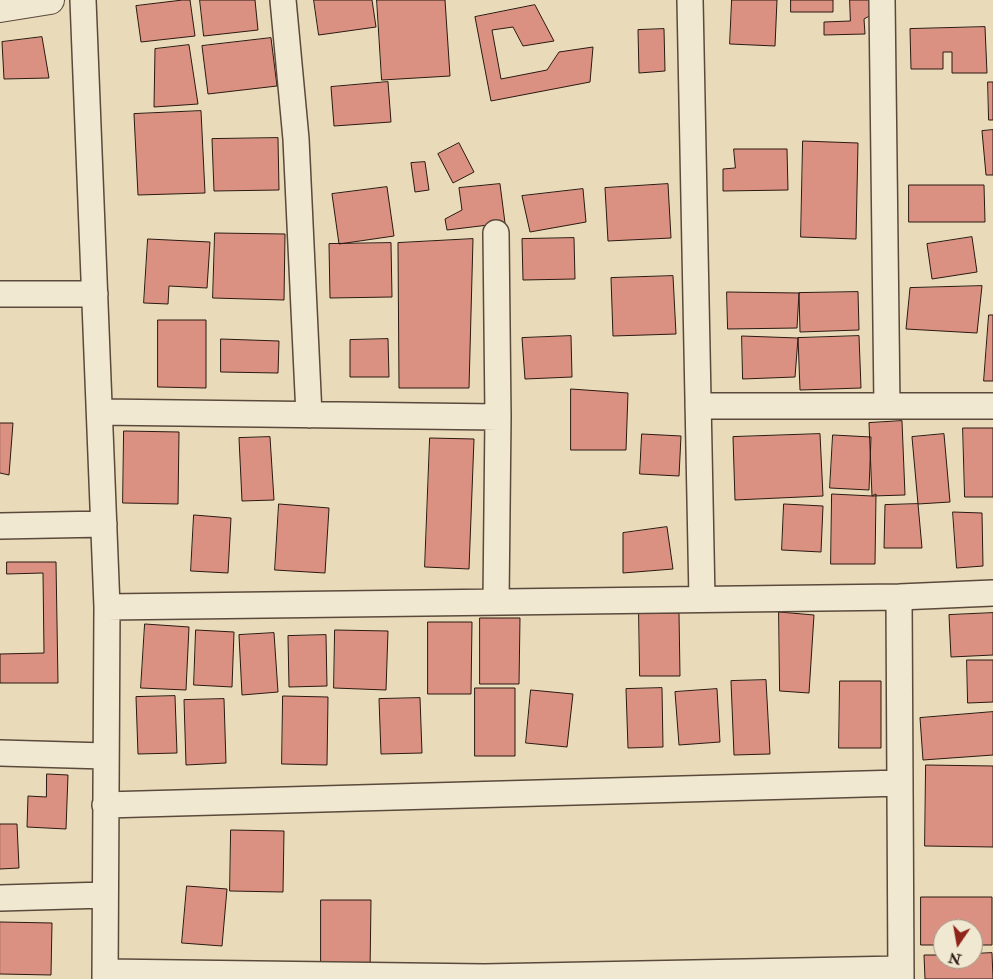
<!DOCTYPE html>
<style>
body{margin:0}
#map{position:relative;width:993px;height:979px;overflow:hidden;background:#e9dbb9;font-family:"IM FELL Double Pica",serif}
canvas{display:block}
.north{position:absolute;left:933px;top:919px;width:50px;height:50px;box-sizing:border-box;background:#f1e8d2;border:1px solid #a29585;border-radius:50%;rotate:192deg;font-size:14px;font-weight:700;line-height:20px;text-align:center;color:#2b1911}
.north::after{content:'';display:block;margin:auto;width:18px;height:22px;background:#8f2418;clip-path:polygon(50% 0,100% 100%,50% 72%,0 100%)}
</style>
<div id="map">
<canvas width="993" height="979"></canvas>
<div class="north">N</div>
</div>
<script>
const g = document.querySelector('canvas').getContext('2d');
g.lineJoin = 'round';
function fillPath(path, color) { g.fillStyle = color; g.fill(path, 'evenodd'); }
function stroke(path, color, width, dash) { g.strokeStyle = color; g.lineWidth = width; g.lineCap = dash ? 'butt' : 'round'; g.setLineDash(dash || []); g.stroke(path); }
const building = new Path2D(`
 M 183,0 L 190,0 L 195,36 L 141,42 L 136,6 Z
 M 200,0 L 255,0 L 258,30 L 204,36 Z
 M 314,0 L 372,0 L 376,27 L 319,35 Z
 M 377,0 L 445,0 L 450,76 L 382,80 Z
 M 732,0 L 777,0 L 775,46 L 730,44 Z
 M 791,0 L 833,0 L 833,12 L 791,12 Z
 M 850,0 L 873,0 L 873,14 L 864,19 L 865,34 L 824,35 L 824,22 L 850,21 Z
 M 535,5 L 554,41 L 523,46 L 513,27 L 492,30 L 501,79 L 547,70 L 559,52 L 593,47 L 590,82 L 491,101 L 475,17 Z
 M 985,27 L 987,73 L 952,73 L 952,52 L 943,52 L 943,69 L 911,69 L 910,29 Z
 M 664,29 L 665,71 L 639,73 L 638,30 Z
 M 42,37 L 49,78 L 4,79 L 2,42 Z
 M 271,38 L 277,86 L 208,94 L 202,46 Z
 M 189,45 L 198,104 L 154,107 L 155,49 Z
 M 388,82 L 391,122 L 334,126 L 331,87 Z
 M 988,82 L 993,82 L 993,120 L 989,120 Z
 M 201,111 L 205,193 L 138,195 L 134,114 Z
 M 993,130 L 993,175 L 986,175 L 982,131 Z
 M 278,138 L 279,190 L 214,191 L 212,139 Z
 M 803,141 L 858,143 L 856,239 L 801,237 Z
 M 459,143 L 474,172 L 453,183 L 438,154 Z
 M 734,149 L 787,149 L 788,190 L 723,191 L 723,169 L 735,168 Z
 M 425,162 L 429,190 L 415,192 L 411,163 Z
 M 500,184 L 505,223 L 447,230 L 445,219 L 462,210 L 459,188 Z
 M 668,184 L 671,238 L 608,241 L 605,188 Z
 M 909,185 L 984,185 L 985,222 L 909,222 Z
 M 387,187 L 394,236 L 339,244 L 332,194 Z
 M 583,189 L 586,222 L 530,232 L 522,196 Z
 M 215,233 L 285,234 L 284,300 L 213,298 Z
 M 972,237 L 977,272 L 932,279 L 927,244 Z
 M 574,238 L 575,279 L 523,280 L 522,239 Z
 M 148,239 L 210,242 L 207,288 L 169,286 L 168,304 L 144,303 Z
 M 473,239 L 469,388 L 399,388 L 398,243 Z
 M 391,243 L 392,297 L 330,298 L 329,244 Z
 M 673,276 L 676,334 L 613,336 L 611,278 Z
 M 982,286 L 977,333 L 906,329 L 910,288 Z
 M 727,292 L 799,293 L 797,328 L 728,329 Z
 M 858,292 L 859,330 L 800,332 L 799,293 Z
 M 989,315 L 993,315 L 993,381 L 984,381 Z
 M 158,320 L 206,320 L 206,388 L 158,387 Z
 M 571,336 L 572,377 L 525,379 L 522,338 Z
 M 742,336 L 798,338 L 795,377 L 743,379 Z
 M 859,336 L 861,388 L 800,390 L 798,338 Z
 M 221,339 L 279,341 L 278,373 L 221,372 Z
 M 388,339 L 389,377 L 350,377 L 350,340 Z
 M 571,389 L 628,393 L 626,450 L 571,450 Z
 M 902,421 L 905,495 L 872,496 L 869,423 Z
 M 0,423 L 13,423 L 9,475 L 0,473 Z
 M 963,428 L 993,428 L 993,497 L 965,497 Z
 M 124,431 L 179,432 L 178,504 L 123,503 Z
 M 642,434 L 681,436 L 679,476 L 640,474 Z
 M 820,434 L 823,496 L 735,500 L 733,437 Z
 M 944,434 L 950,502 L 918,504 L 912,437 Z
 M 833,435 L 871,437 L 869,490 L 830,488 Z
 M 270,437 L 274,500 L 242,501 L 239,438 Z
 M 430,438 L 474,439 L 469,569 L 425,567 Z
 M 832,494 L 872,496 L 876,494 L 875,564 L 831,564 Z
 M 279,504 L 329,508 L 325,573 L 275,570 Z
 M 784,504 L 823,506 L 821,552 L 782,550 Z
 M 918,504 L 922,548 L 884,548 L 885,505 Z
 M 953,512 L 982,513 L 983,566 L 957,568 Z
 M 194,515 L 231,518 L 228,573 L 191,571 Z
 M 667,527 L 673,569 L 623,573 L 623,533 Z
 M 7,562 L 56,562 L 58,683 L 0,683 L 0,654 L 44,653 L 43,573 L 7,574 Z
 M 779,612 L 814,615 L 809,693 L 780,691 Z
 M 639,613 L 679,613 L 680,676 L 640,676 Z
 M 993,613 L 993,655 L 951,657 L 949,615 Z
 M 480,618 L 520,618 L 519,684 L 480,684 Z
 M 428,622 L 472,622 L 471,694 L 428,694 Z
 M 145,624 L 189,627 L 186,690 L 141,688 Z
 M 196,630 L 234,632 L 232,687 L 194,685 Z
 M 335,630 L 388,631 L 386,690 L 334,688 Z
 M 274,633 L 278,692 L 242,695 L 239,635 Z
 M 326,635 L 327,686 L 289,687 L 288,636 Z
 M 967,660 L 993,660 L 993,702 L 968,703 Z
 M 766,680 L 770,754 L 734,755 L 731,681 Z
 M 840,681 L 881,681 L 881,748 L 839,748 Z
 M 475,688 L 515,688 L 515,756 L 475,756 Z
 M 662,688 L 663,747 L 628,748 L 626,689 Z
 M 717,689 L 720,742 L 679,745 L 675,692 Z
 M 531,690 L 573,694 L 567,747 L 526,743 Z
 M 175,696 L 177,753 L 138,754 L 136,697 Z
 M 283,696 L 328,697 L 327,765 L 282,764 Z
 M 420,698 L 422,753 L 381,754 L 379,699 Z
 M 224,699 L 226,763 L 186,765 L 184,700 Z
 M 993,712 L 993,755 L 923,760 L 920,718 Z
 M 926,765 L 993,766 L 993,847 L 925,846 Z
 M 47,774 L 68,775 L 66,829 L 27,827 L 28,796 L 46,797 Z
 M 0,824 L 17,824 L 19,868 L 0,869 Z
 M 231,830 L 284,831 L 283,892 L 230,891 Z
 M 187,886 L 227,889 L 222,946 L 182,943 Z
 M 921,897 L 992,897 L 992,945 L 973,945 L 973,929 L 943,929 L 943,945 L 921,945 Z
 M 321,900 L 371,900 L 370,973 L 321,973 Z
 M 0,922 L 52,923 L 51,975 L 0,974 Z
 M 992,953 L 993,979 L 925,979 L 924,955 L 943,955 L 943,959 L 973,959 L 973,954 Z`);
fillPath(building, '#db9181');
stroke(building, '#2b1911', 1);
const minor = new Path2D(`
 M 83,0 L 107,607 L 105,979
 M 283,0 L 296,139 L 309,415
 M 690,0 L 702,599
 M 882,0 L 887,406
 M 0,294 L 95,294
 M 698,406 L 993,406
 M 100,412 L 498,417
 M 0,526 L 104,524
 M 899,597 L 901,979
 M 496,601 L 498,417 L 496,233
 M 107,607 L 899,597 L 993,593
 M 0,753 L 105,756
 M 105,805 L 900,783
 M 0,898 L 105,895
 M 105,972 L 484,977 L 901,969`);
const tertiary = new Path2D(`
 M 0,8 L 50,0`);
stroke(minor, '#5a4a3b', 28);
stroke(tertiary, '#5a4a3b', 30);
stroke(minor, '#f1e8d2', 25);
stroke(tertiary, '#f1e8d2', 28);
</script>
